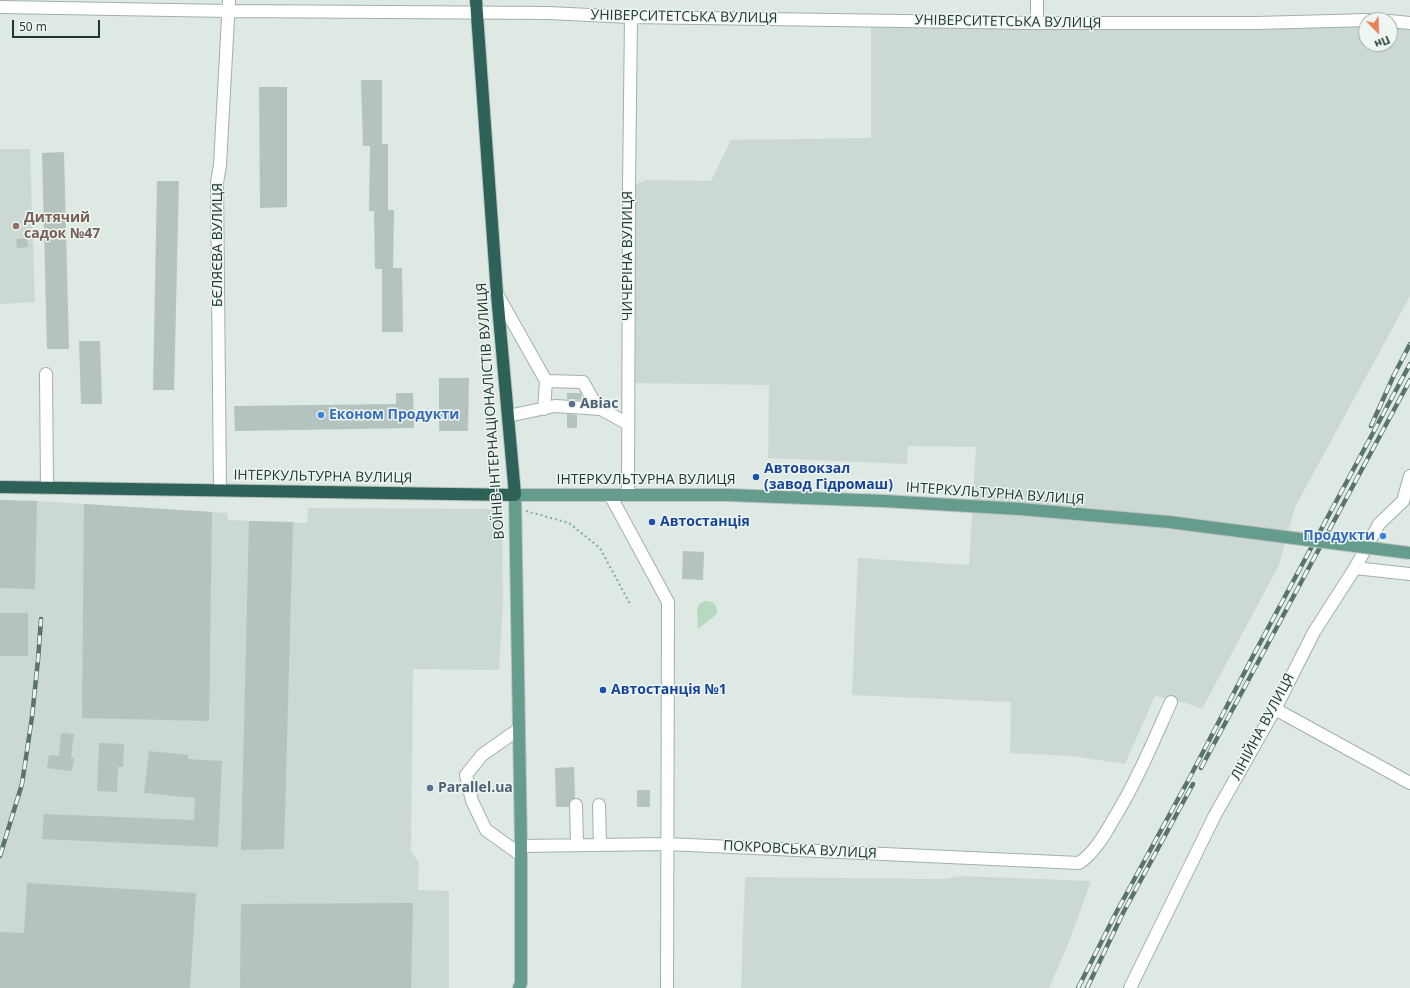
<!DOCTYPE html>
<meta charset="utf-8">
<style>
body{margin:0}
#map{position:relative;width:1410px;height:988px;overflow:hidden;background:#dee9e4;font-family:"Open Sans",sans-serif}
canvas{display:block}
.north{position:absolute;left:1358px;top:12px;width:40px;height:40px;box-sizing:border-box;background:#eef6f2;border:1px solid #9caaa5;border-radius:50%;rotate:157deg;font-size:11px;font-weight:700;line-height:16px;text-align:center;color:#203731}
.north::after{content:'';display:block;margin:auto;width:14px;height:18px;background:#e9805b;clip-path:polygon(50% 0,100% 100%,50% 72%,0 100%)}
.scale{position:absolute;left:12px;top:20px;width:88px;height:18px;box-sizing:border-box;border:2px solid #203731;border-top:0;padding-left:5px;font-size:12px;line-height:14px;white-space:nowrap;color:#203731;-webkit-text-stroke:3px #eef6f2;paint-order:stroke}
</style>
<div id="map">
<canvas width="1410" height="988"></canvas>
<div class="north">Пн</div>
<div class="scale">50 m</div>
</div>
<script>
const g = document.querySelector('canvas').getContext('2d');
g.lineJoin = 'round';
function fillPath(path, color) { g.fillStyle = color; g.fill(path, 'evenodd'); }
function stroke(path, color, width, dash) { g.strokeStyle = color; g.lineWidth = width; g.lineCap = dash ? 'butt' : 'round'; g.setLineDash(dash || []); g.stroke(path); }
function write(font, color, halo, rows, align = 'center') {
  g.font = font + ' "Open Sans",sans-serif'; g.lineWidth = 3; g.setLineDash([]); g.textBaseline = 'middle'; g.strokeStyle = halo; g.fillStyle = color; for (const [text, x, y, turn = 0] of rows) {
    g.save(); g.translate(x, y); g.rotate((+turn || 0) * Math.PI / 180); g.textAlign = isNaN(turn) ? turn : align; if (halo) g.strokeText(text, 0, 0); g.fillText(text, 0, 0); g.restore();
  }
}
fillPath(new Path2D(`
 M 871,24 L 1366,25 L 1366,44 L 1390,44 L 1390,25 L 1410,25 L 1410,296 L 1295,507 L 1279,565 L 1202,709 L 1186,703 L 1155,696 L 1125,764 L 1072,756 L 1010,753 L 1011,702 L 852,695 L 858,558 L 969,565 L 976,447 L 908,446 L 907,464 L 768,458 L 769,385 L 631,383 L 631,186 L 647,180 L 711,181 L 731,140 L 871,138 Z
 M 0,149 L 30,149 L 35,302 L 0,304 Z
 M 0,500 L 37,501 L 227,513 L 228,520 L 307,523 L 308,508 L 502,509 L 503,604 L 499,670 L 413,669 L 411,851 L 419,863 L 418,890 L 449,891 L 449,988 L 0,988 Z
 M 961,876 L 1091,881 L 1069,942 L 1049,988 L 741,988 L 745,877 L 945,879 Z`), '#ccd8d3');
fillPath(new Path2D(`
 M 705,601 C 713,601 718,605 717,614 L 698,629 L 697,609 L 700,603 Z`), '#b8d9c1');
fillPath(new Path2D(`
 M 361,80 L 382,80 L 382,144 L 388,144 L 388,210 L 394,210 L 393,268 L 402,268 L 403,332 L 382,332 L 382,269 L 375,269 L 374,211 L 369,211 L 370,146 L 363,146 Z
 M 259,87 L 287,87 L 287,207 L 260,208 Z
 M 64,152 L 69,349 L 47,349 L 42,153 Z
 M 157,181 L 179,181 L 174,390 L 153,390 Z
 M 27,238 L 28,247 L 17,248 L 16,239 Z
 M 79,341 L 100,341 L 102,404 L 81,404 Z
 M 439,378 L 469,378 L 468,431 L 439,431 Z
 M 396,393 L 413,393 L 414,428 L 235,431 L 234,406 L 396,404 Z
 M 567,393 L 581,393 L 582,400 L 567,399 Z
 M 567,414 L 577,415 L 577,428 L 567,428 Z
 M 0,500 L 37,501 L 35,589 L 0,588 Z
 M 84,504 L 212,512 L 209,721 L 82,718 Z
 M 249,521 L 293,522 L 284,849 L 241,850 Z
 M 683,551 L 704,552 L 703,580 L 682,579 Z
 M 0,613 L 28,613 L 28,656 L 0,656 Z
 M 61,733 L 74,734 L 71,757 L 74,758 L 72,771 L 47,768 L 49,755 L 59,756 Z
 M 99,743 L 124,744 L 123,767 L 118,767 L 117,792 L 97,791 Z
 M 149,751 L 188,755 L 188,759 L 222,761 L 218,847 L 42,839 L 44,814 L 194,820 L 195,798 L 144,793 Z
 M 574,767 L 575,798 L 570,801 L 569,807 L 556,807 L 555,768 Z
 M 637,790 L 650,790 L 650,807 L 637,807 Z
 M 27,883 L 196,893 L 190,988 L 0,988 L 0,932 L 24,933 Z
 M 413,903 L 411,988 L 240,988 L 241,904 Z`), '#b4c3bd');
const minor = new Path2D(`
 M 1037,0 L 1037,23
 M 0,7 L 229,11 L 548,13 L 631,17 L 1037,23 L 1256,23 L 1369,20
 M 1390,21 L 1410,23
 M 497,294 L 546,381 L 544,409
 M 46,374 L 47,488
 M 546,381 L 583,382 L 598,409
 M 508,416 L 555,406 L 601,409 L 628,424
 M 220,490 L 217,183 L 220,165 L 229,0
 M 628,494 L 629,188 L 631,17
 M 610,495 L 668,602 L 667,988
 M 1355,568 L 1410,574
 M 1275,709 L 1410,783
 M 519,729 L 482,755 L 466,775 L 472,801 L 486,830 L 521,855
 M 576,805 L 577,845
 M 599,805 L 600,845
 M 521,846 L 667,844 L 1079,863 C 1094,853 1104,836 1113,820 C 1136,783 1153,742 1171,702
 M 1130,988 L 1215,815 L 1275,709 L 1314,632 L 1355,568 L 1379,524 L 1403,501 L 1410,476`);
const major = new Path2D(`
 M 519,988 L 521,983 L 521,846 L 515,495 L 728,495 L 884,501`);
const highway = new Path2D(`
 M 0,487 L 515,495 L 497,294 L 476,0`);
stroke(minor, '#a1b0ab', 14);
stroke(major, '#bcc3c1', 14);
stroke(highway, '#bcc3c1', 14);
stroke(new Path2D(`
 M 526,511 L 569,523 L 600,548 L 630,604`), '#80aa9e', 2, [2, 3]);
stroke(minor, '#fff', 12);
stroke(major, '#659c8e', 12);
stroke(highway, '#2e6157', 12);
const rail = new Path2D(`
 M 1371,426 L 1394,375 L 1410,344
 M 1201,768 L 1410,380
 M 0,856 L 22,784 L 32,717 L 38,660 L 41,619
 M 1078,988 L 1117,911 L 1190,777 L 1253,656 L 1410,364
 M 1087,988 L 1123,913 L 1193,784`);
stroke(rail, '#5a736d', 4.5);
stroke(rail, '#eef6f2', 3, [9]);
const majorBridge = new Path2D(`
 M 884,501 L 1020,509 L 1169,522 L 1410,553`);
stroke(majorBridge, '#bcc3c1', 14, []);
stroke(majorBridge, '#659c8e', 12);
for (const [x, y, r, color] of [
 [16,226,4,"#8d6e63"],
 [572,404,4,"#5c6f8a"],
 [321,415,4,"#3f7fe0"],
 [756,477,4,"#1a4fb4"],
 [652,522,4,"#1a4fb4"],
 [1383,536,4,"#3f7fe0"],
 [603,690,4,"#1a4fb4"],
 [430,788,4,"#5c6f8a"]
]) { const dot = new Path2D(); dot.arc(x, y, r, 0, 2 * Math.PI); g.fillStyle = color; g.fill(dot); stroke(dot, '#eef6f2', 1.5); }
write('14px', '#203731', '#eef6f2', [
 ["УНІВЕРСИТЕТСЬКА ВУЛИЦЯ",684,17,1],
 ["УНІВЕРСИТЕТСЬКА ВУЛИЦЯ",1008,22,1],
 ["БЄЛЯЄВА ВУЛИЦЯ",218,245,-90],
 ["ЧИЧЕРІНА ВУЛИЦЯ",628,256,-90],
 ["ВОЇНІВ-ІНТЕРНАЦІОНАЛІСТІВ ВУЛИЦЯ",491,411,-94],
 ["ІНТЕРКУЛЬТУРНА ВУЛИЦЯ",323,477,1],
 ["ІНТЕРКУЛЬТУРНА ВУЛИЦЯ",646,480],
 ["ІНТЕРКУЛЬТУРНА ВУЛИЦЯ",995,494,4],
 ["ЛІНІЙНА ВУЛИЦЯ",1263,727,-62],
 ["ПОКРОВСЬКА ВУЛИЦЯ",800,850,3]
]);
write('bold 14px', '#785e54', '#eef6f2', [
 ["Дитячий",24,218],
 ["садок №47",24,234]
], 'left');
write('bold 14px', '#4e5e75', '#eef6f2', [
 ["Авіас",580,404],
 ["Parallel.ua",438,788]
], 'left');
write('bold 14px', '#366cbe', '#eef6f2', [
 ["Економ Продукти",329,415],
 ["Продукти",1375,536,"right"]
], 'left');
write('bold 14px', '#164399', '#eef6f2', [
 ["Автовокзал",764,469],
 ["(завод Гідромаш)",764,485],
 ["Автостанція",660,522],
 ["Автостанція №1",611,690]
], 'left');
</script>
